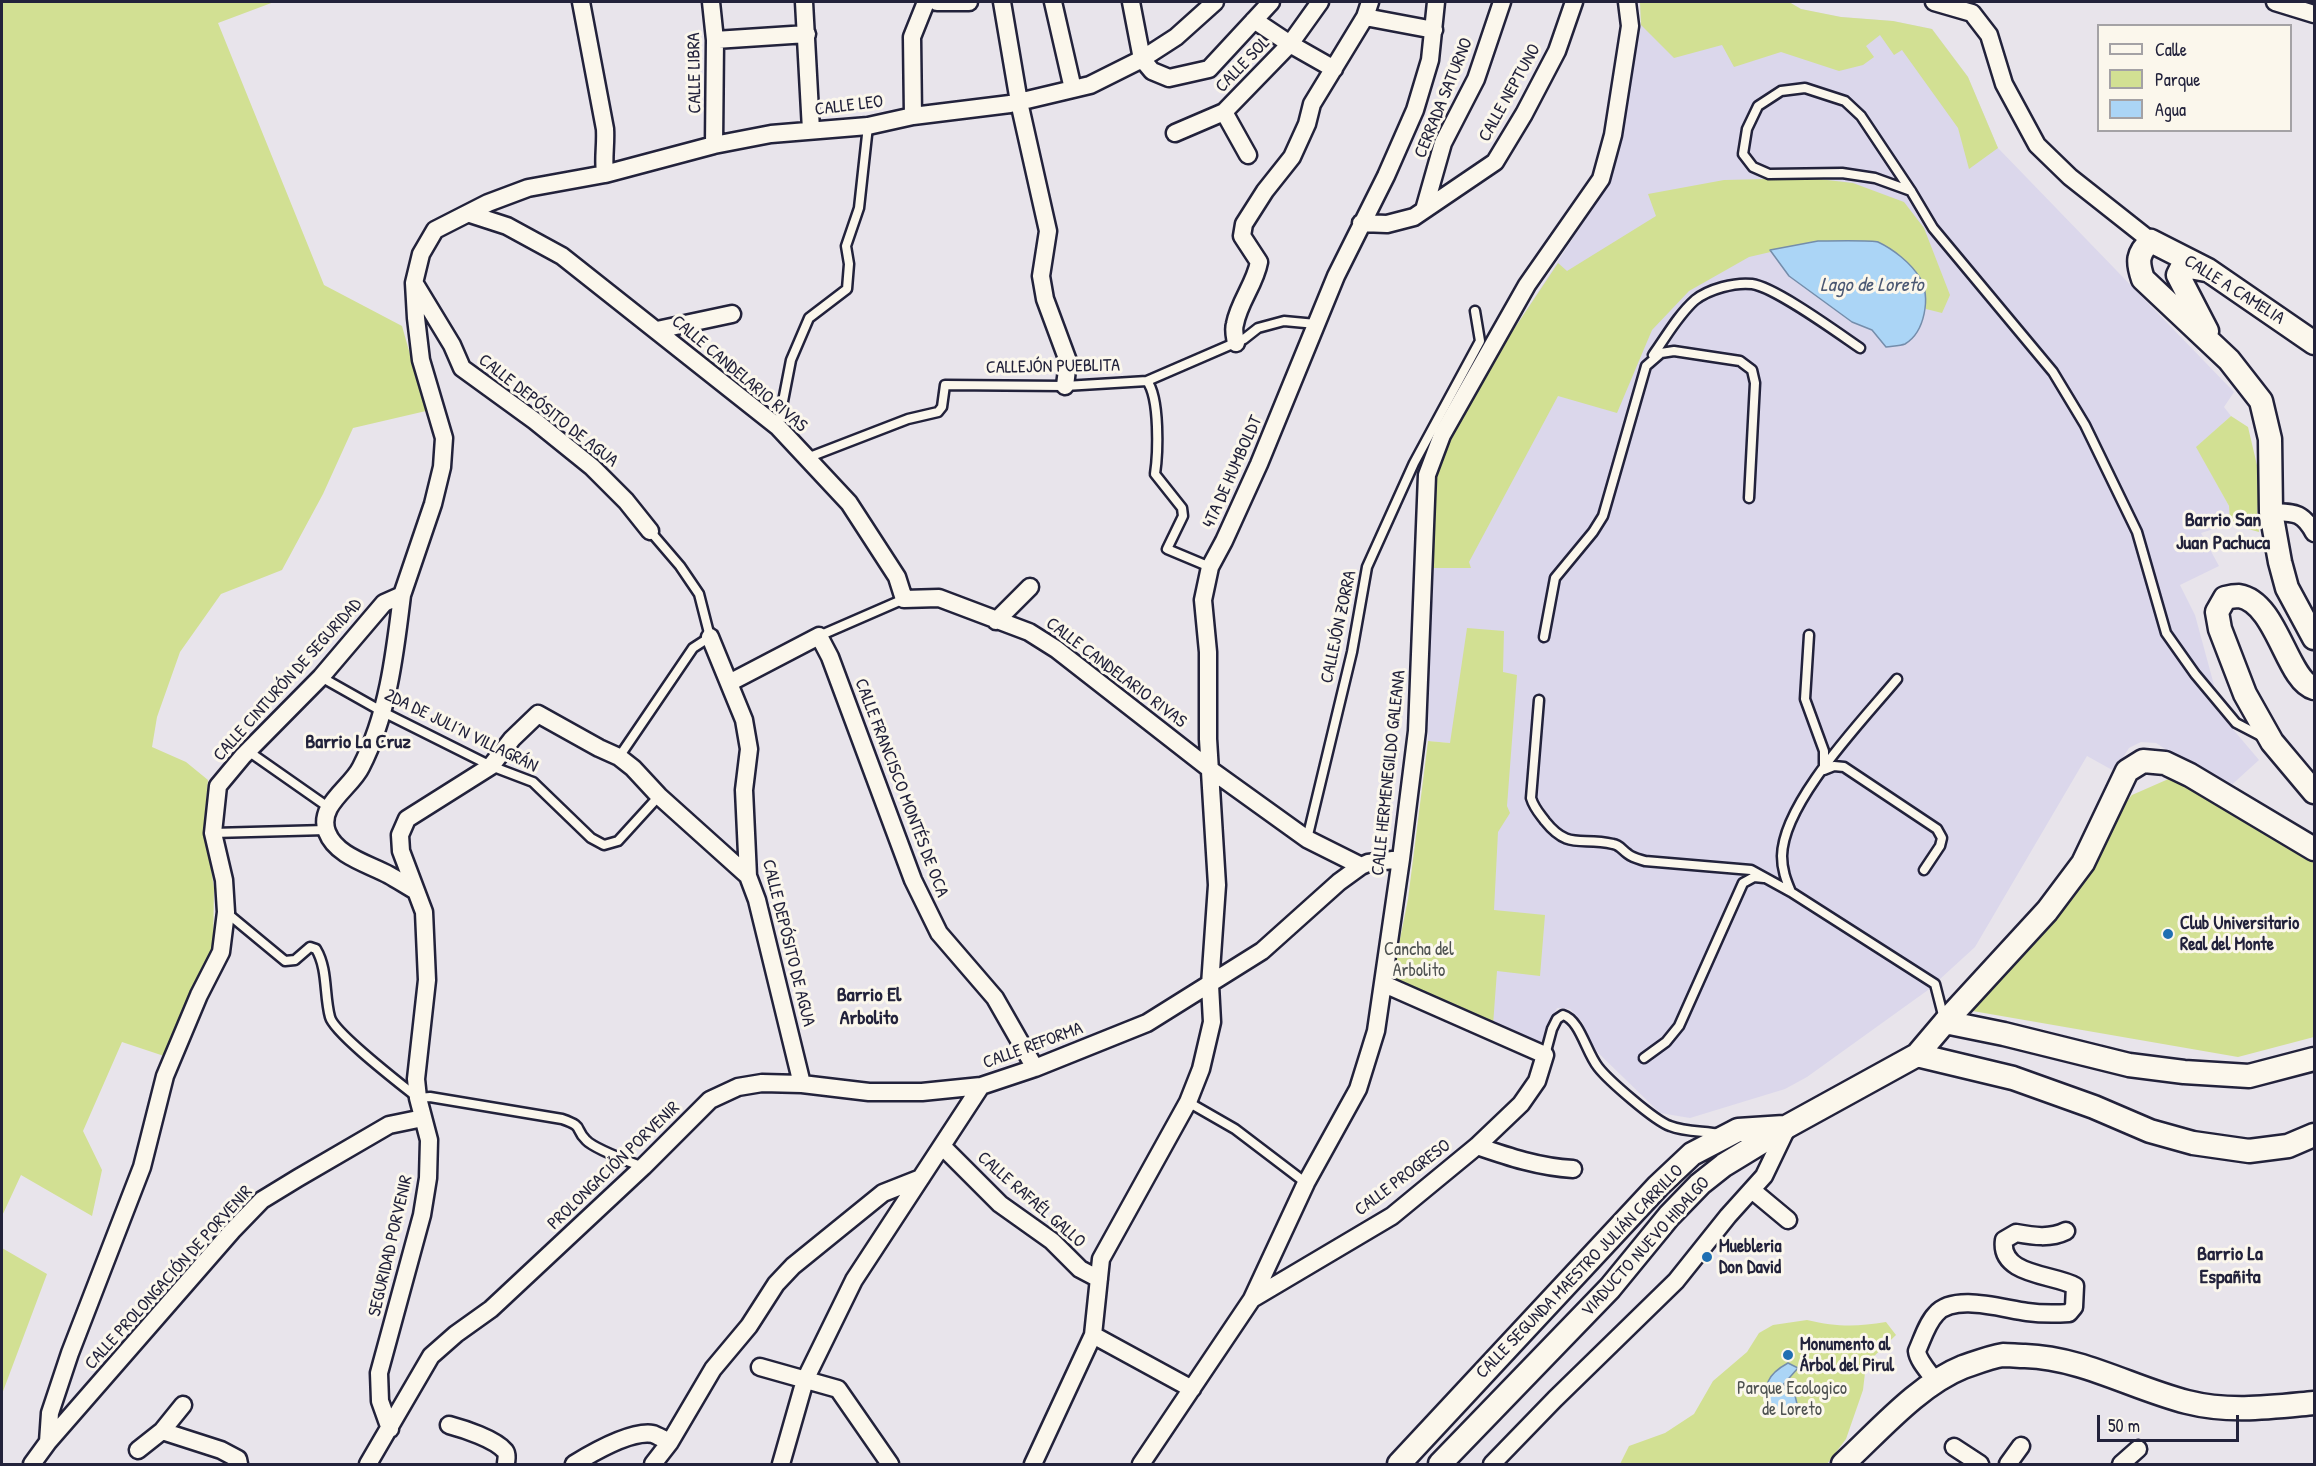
<!DOCTYPE html>
<meta charset="utf-8">
<style>
body{margin:0}
#map{position:relative;width:2316px;height:1466px;overflow:hidden;background:#e8e4eb;font-family:"Patrick Hand",sans-serif}
canvas{display:block}
.frame{position:absolute;inset:0;border:3px solid #22223b;pointer-events:none}
.legend{position:absolute;left:2097px;top:24px;width:195px;height:108px;box-sizing:border-box;background:#fbf7ec;border:2px solid #a4a2a5;margin:0;padding:8px 10px;list-style:none;font-size:18px;color:#22223b}
.legend li{display:flex;align-items:center;gap:12px;height:30px}
.legend b{width:30px;border:2px solid #a4a2a5}
.scale{position:absolute;left:2097px;top:1415px;width:142px;height:27px;box-sizing:border-box;border:3px solid #22223b;border-top:0;padding-left:8px;font-size:18px;line-height:21px;white-space:nowrap;color:#22223b;-webkit-text-stroke:4px #fbf7ec;paint-order:stroke}
</style>
<div id="map">
<canvas width="2316" height="1466"></canvas>
<div class="frame"></div>
<ul class="legend">
<li><b style="height:8px;background:#fbf7ec"></b>Calle</li>
<li><b style="height:16px;background:#d2e093"></b>Parque</li>
<li><b style="height:16px;background:#abd5f6"></b>Agua</li>
</ul>
<div class="scale">50 m</div>
</div>
<script>
const g = document.querySelector('canvas').getContext('2d');
g.lineJoin = 'round';
function fillPath(path, color) { g.fillStyle = color; g.fill(path, 'evenodd'); }
function stroke(path, color, width, dash) { g.strokeStyle = color; g.lineWidth = width; g.lineCap = dash ? 'butt' : 'round'; g.setLineDash(dash || []); g.stroke(path); }
function write(font, color, halo, rows, align = 'center') {
  g.font = font + ' "Patrick Hand",sans-serif'; g.lineWidth = 6; g.setLineDash([]); g.textBaseline = 'middle'; g.strokeStyle = halo; g.fillStyle = color; for (const [text, x, y, turn = 0] of rows) {
    g.save(); g.translate(x, y); g.rotate((+turn || 0) * Math.PI / 180); g.textAlign = isNaN(turn) ? turn : align; if (halo) g.strokeText(text, 0, 0); g.fillText(text, 0, 0); g.restore();
  }
}
fillPath(new Path2D(`
 M 1640,2 L 1789,2 L 1801,9 L 1841,17 L 1893,21 L 1932,29 L 1968,77 L 1998,148 L 2234,392 L 2224,407 L 2231,416 L 2197,447 L 2229,506 L 2230,524 L 2201,533 L 2219,566 L 2180,585 L 2195,615 L 2214,685 L 2204,695 L 2259,760 L 2227,789 L 2156,743 L 2141,742 L 2129,748 L 2114,771 L 2087,756 L 1975,947 L 1928,990 L 1807,1077 L 1785,1089 L 1690,1118 L 1660,1113 L 1589,1044 L 1583,1023 L 1570,1009 L 1557,1008 L 1540,1047 L 1437,1000 L 1450,743 L 1428,741 L 1431,568 L 1508,338 L 1610,181 L 1641,25 Z`), '#dbd7eb');
fillPath(new Path2D(`
 M 2,2 L 274,2 L 218,23 L 324,285 L 402,326 L 426,411 L 353,428 L 323,494 L 282,570 L 221,594 L 180,652 L 157,717 L 152,747 L 186,762 L 208,780 L 204,823 L 214,888 L 213,950 L 164,1056 L 122,1042 L 83,1131 L 102,1170 L 92,1216 L 21,1175 L 2,1216 Z
 M 1640,2 L 1789,2 L 1801,9 L 1841,17 L 1893,21 L 1932,29 L 1968,77 L 1998,148 L 1969,169 L 1958,128 L 1902,50 L 1894,55 L 1880,35 L 1866,46 L 1874,57 L 1863,65 L 1839,71 L 1781,52 L 1734,67 L 1722,45 L 1674,58 L 1641,25 Z
 M 1810,178 L 1853,183 L 1904,202 L 1924,228 L 1950,295 L 1942,313 L 1926,309 L 1920,278 L 1899,255 L 1875,241 L 1818,241 L 1749,257 L 1689,291 L 1652,330 L 1617,413 L 1558,396 L 1469,562 L 1471,568 L 1431,568 L 1436,473 L 1463,413 L 1508,338 L 1558,263 L 1567,271 L 1656,216 L 1648,194 L 1724,180 Z
 M 2231,416 L 2248,427 L 2260,478 L 2257,515 L 2259,532 L 2230,524 L 2229,506 L 2196,447 Z
 M 1467,628 L 1504,631 L 1503,672 L 1517,675 L 1507,806 L 1510,813 L 1498,832 L 1494,910 L 1545,915 L 1540,976 L 1497,971 L 1493,1025 L 1392,979 L 1408,899 L 1428,741 L 1450,743 Z
 M 2173,777 L 2314,859 L 2314,1037 L 2238,1057 L 1961,1009 L 2132,795 Z
 M 2,1248 L 47,1274 L 2,1394 Z
 M 1807,1320 C 1837,1327 1856,1327 1886,1322 L 1896,1335 L 1866,1364 L 1863,1390 L 1846,1439 L 1827,1464 L 1620,1464 L 1629,1446 L 1665,1433 L 1694,1414 L 1713,1381 L 1747,1352 L 1759,1333 L 1773,1325 Z`), '#d2e093');
const water = new Path2D(`
 M 1818,241 C 1828,241 1873,240 1878,242 C 1893,249 1911,263 1920,278 C 1931,297 1925,332 1905,344 C 1900,346 1892,346 1886,347 L 1872,330 L 1852,322 L 1789,276 L 1770,250 Z
 M 1788,1363 L 1798,1368 L 1782,1386 L 1792,1383 L 1798,1408 L 1787,1416 L 1767,1409 C 1764,1385 1766,1375 1788,1363 Z`);
fillPath(water, '#abd5f6');
stroke(water, '#748dab', 1.5);
const lane = new Path2D(`
 M 1911,191 L 1875,178 L 1842,173 L 1769,174 L 1753,167 L 1743,154 L 1747,129 L 1758,106 L 1781,91 L 1805,88 L 1845,101 L 1861,116 L 1911,191 L 1933,228 L 2053,372 L 2085,425 L 2137,532 L 2166,633 L 2195,674 L 2236,723 L 2261,736
 M 1653,355 C 1666,337 1678,315 1695,300 C 1709,289 1735,282 1752,284 C 1775,287 1838,333 1860,348
 M 1147,381 C 1160,398 1158,454 1155,474 L 1182,508 L 1183,516 L 1167,549 L 1210,567
 M 778,427 L 791,360 L 809,318 L 847,289 L 849,264 L 846,246 L 859,208 L 868,126
 M 807,458 L 908,419 L 938,412 L 942,407 L 945,385 L 1065,386 L 1147,381 L 1244,339 L 1258,328 L 1284,321 L 1316,324
 M 1809,635 L 1805,699 L 1824,751 L 1824,767
 M 819,636 L 904,599
 M 1544,637 L 1555,578 L 1593,532 L 1603,516 L 1646,366 L 1661,353 L 1674,351 L 1740,361 L 1752,370 L 1755,383 L 1749,498
 M 321,677 L 383,712 L 491,766 L 533,782 L 591,838 L 604,845 L 618,841 L 659,796
 M 1897,679 C 1863,720 1783,802 1782,856 C 1782,870 1786,880 1791,892 L 1935,984 L 1944,1019
 M 1539,700 L 1531,798 C 1534,808 1539,813 1545,821 C 1569,851 1581,836 1613,844 C 1620,845 1622,850 1628,854 C 1633,858 1639,859 1645,861 L 1751,870 L 1791,892
 M 248,751 L 328,807
 M 619,757 L 693,648 L 710,637 L 699,594 L 680,566 L 650,531
 M 1824,770 L 1834,766 L 1844,767 L 1937,829 L 1942,838 L 1940,846 L 1924,870
 M 213,833 L 326,830
 M 1307,839 L 1352,652 L 1367,567 L 1414,463 L 1480,341 L 1475,311
 M 227,913 L 285,961 L 295,960 L 310,947 L 316,949 C 328,969 324,995 330,1017 C 334,1033 402,1085 418,1098 L 430,1097 L 562,1119 C 585,1127 574,1128 586,1140 C 594,1149 630,1162 643,1167
 M 1545,1055 L 1552,1029 L 1557,1019 L 1563,1015 C 1580,1020 1586,1052 1598,1067 C 1608,1080 1655,1121 1670,1126 C 1685,1132 1704,1131 1720,1134
 M 1644,1058 L 1666,1042 L 1679,1026 L 1743,883 L 1754,877 L 1764,878
 M 1188,1102 L 1235,1129 L 1306,1183`);
const street = new Path2D(`
 M 581,2 L 605,129 C 606,145 603,158 605,174
 M 711,2 L 715,40 L 714,145
 M 804,2 L 811,130
 M 937,2 L 969,2
 M 1002,2 L 1019,102 L 1048,231 L 1041,276 L 1045,299 L 1068,361 L 1065,386
 M 1053,2 L 1073,89
 M 1131,2 L 1142,59 L 1152,71 L 1169,78 L 1209,69 L 1271,2
 M 1934,2 L 1972,13 L 1989,35 L 2004,84 L 2037,145 L 2070,177 L 2151,241
 M 2275,2 L 2314,14
 M 1365,17 L 1434,30
 M 1254,20 L 1290,44 L 1334,69
 M 715,40 L 807,34
 M 1224,112 L 1248,155
 M 913,116 L 912,37 L 926,2
 M 1175,133 L 1224,112 L 1290,44 L 1320,2
 M 1424,210 L 1443,143 L 1476,79 L 1502,2
 M 470,214 L 507,226 L 562,256 L 778,427 L 849,503 L 897,577 L 904,599 L 939,598 L 1029,632 L 1056,649 L 1211,770 L 1307,839 L 1361,866
 M 1361,223 L 1387,224 L 1414,217 L 1495,162 L 1524,114 L 1557,51 L 1574,2
 M 415,284 L 452,345 L 462,368 L 535,421 L 592,467 L 626,501 L 650,531
 M 657,330 L 732,314
 M 1236,343 C 1235,337 1233,330 1235,324 C 1239,302 1255,284 1259,262 L 1242,236 L 1244,224 L 1265,191 L 1292,157 L 1307,124 L 1312,104 L 1365,17 L 1370,2
 M 2271,512 C 2294,513 2302,511 2314,533
 M 402,595 C 395,653 388,715 361,767 C 351,788 317,805 327,832 C 336,856 369,864 389,875 C 398,880 407,886 416,891
 M 996,621 L 1030,587
 M 710,637 L 744,720 L 749,749 L 744,790 L 748,876 L 757,900 L 802,1084
 M 729,683 L 819,636 L 830,657 L 913,880 L 939,933 L 995,998 L 1035,1068
 M 942,1146 L 1000,1204 L 1052,1241 L 1080,1269 L 1099,1279
 M 1477,1146 C 1509,1157 1539,1167 1573,1169
 M 1752,1190 L 1788,1220
 M 1252,1299 L 1392,1216 L 1477,1146 L 1521,1104 L 1537,1081 L 1545,1055 L 1384,984
 M 1093,1335 L 1192,1389
 M 760,1367 L 838,1389 L 890,1464
 M 1936,1382 C 1930,1373 1918,1361 1917,1351 C 1922,1340 1927,1323 1936,1314 C 1954,1293 2003,1309 2027,1312 C 2041,1314 2054,1314 2069,1313 L 2074,1307 L 2075,1286 C 2054,1274 1999,1276 2004,1240 L 2016,1233 C 2033,1236 2050,1239 2066,1231
 M 449,1425 C 464,1429 495,1439 505,1451 C 508,1455 506,1460 506,1464
 M 390,1429 L 380,1401 L 379,1373 L 422,1215 L 428,1178 L 429,1140 L 418,1098 L 416,1079 L 427,980 L 424,912 L 401,851 L 400,835 L 407,819 L 491,766 L 512,739 L 538,714 L 599,748 L 619,757 L 633,768 L 659,796 L 748,876
 M 162,1431 L 221,1450 L 238,1459 L 239,1464
 M 48,1442 L 50,1413 L 70,1353 L 142,1167 L 165,1076 L 199,995 L 221,952 L 226,912 L 224,880 L 213,833 L 218,786 L 243,756 L 321,677 L 384,603 L 402,595 L 433,504 L 442,467 L 444,438 L 421,360 L 416,318 L 414,283 L 421,254 L 435,230 L 488,203 L 528,188 L 605,174 L 714,145 L 771,134 L 868,126 L 913,116 L 1010,104 L 1090,85 L 1142,59 L 1176,37 L 1215,2
 M 1954,1447 L 1980,1464
 M 138,1450 L 162,1431 L 183,1405
 M 32,1464 L 48,1442 L 232,1231 L 262,1200 L 298,1178 L 389,1125 L 423,1118
 M 368,1464 L 431,1356 L 456,1334 L 491,1309 L 643,1167 L 710,1100 L 738,1087 L 762,1083 L 802,1084 L 869,1092 L 922,1092 L 981,1086 L 1035,1068 L 1147,1023 L 1262,951 L 1339,882 L 1361,866 L 1368,863 L 1401,859
 M 574,1464 C 592,1453 631,1430 653,1434 C 658,1436 665,1440 670,1442
 M 653,1464 L 670,1442 L 713,1369 L 749,1326 L 776,1284 L 793,1266 L 883,1193 L 921,1178
 M 781,1464 L 805,1380 L 854,1280 L 981,1086
 M 1033,1464 L 1093,1335 L 1101,1259 L 1188,1102 L 1201,1069 L 1212,1022 L 1210,985 L 1217,885 L 1208,739 L 1208,652 L 1203,600 L 1210,567 L 1224,541 L 1259,464 L 1336,276 L 1386,176 L 1415,110 L 1430,60 L 1436,2
 M 1141,1464 L 1252,1299 L 1306,1183 L 1358,1089 L 1376,1031 L 1401,859 L 1417,731 L 1427,475 L 1442,435 L 1527,285 L 1601,179 L 1613,135 L 1630,26 L 1627,2
 M 1492,1464 L 1555,1399 L 1676,1281 L 1728,1216 L 1764,1176 L 1788,1126
 M 2008,1464 L 2021,1446
 M 2121,1464 L 2138,1449`);
const secondary = new Path2D(`
 M 2206,270 L 2190,267 L 2181,269 L 2178,275 L 2207,331
 M 2314,343 L 2208,270 L 2151,241 C 2137,253 2137,262 2143,279 L 2229,360 L 2261,401 L 2270,439 L 2271,512 L 2280,562 L 2287,588 L 2314,638
 M 2314,688 C 2287,681 2277,602 2239,596 C 2235,596 2229,597 2225,598 L 2217,612 L 2220,629 L 2245,694 L 2272,742 L 2314,792
 M 1945,1022 L 2004,1034 L 2129,1065 L 2184,1072 L 2249,1076 L 2314,1059
 M 1917,1055 L 2013,1078 L 2094,1107 L 2150,1131 L 2193,1143 L 2249,1151 L 2288,1146 L 2314,1135
 M 1399,1464 L 1658,1186 L 1692,1154 L 1738,1130 L 1784,1127
 M 1440,1464 L 1610,1288 L 1669,1216 L 1700,1184 L 1724,1165 L 1788,1126 L 1917,1055 L 1945,1022 L 2047,911 L 2083,863 L 2127,771 L 2143,761 L 2165,763 L 2190,775 L 2314,849
 M 1843,1464 C 1878,1432 1918,1385 1963,1367 C 1975,1363 1990,1357 2003,1355 C 2010,1355 2018,1356 2025,1356 C 2083,1358 2132,1388 2187,1402 C 2230,1413 2272,1407 2314,1403`);
stroke(lane, '#22223b', 13);
stroke(street, '#22223b', 21);
stroke(secondary, '#22223b', 27);
stroke(lane, '#fbf7ec', 8);
stroke(street, '#fbf7ec', 16);
stroke(secondary, '#fbf7ec', 22);
for (const [x, y, r, color] of [
 [2168,934,6,"#1f6fb2"],
 [1707,1257,6,"#1f6fb2"],
 [1788,1355,6,"#1f6fb2"]
]) { const dot = new Path2D(); dot.arc(x, y, r, 0, 2 * Math.PI); g.fillStyle = color; g.fill(dot); stroke(dot, '#fbf7ec', 2); }
write('18px', '#22223b', '#fbf7ec', [
 ["CALLE SOL",1243,65,-46],
 ["CALLE LIBRA",695,73,-91],
 ["CALLE NEPTUNO",1510,93,-61],
 ["CERRADA SATURNO",1444,98,-68],
 ["CALLE LEO",849,106,-7],
 ["CALLE A CAMELIA",2234,290,32],
 ["CALLEJÓN PUEBLITA",1053,367,-1],
 ["CALLE CANDELARIO RIVAS",739,374,40],
 ["CALLE DEPÓSITO DE AGUA",548,411,38],
 ["4TA DE HUMBOLDT",1233,472,-66],
 ["CALLEJÓN ZORRA",1339,627,-78],
 ["CALLE CANDELARIO RIVAS",1116,673,37],
 ["CALLE CINTURÓN DE SEGURIDAD",288,680,-48],
 ["2DA DE JULI´N VILLAGRÁN",461,731,26],
 ["CALLE HERMENEGILDO GALEANA",1389,773,-84],
 ["CALLE FRANCISCO MONTÉS DE OCA",901,788,69],
 ["CALLE DEPÓSITO DE AGUA",788,943,76],
 ["CALLE REFORMA",1033,1046,-20],
 ["PROLONGACIÓN PORVENIR",614,1166,-44],
 ["CALLE PROGRESO",1403,1178,-37],
 ["CALLE RAFAÉL GALLO",1031,1200,41],
 ["SEGURIDAD PORVENIR",391,1246,-77],
 ["VIADUCTO NUEVO HIDALGO",1646,1247,-48],
 ["CALLE SEGUNDA MAESTRO JULIÁN CARRILLO",1580,1272,-46],
 ["CALLE PROLONGACIÓN DE PORVENIR",169,1278,-48]
]);
write('bold 18px', '#22223b', '#fbf7ec', [
 ["Club Universitario",2180,924],
 ["Real del Monte",2180,945],
 ["Muebleria",1719,1247],
 ["Don David",1719,1268],
 ["Monumento al",1800,1345],
 ["Árbol del Pirul",1800,1366]
], 'left');
write('18px', '#4e5251', '#fbf7ec', [
 ["Cancha del",1419,950],
 ["Arbolito",1419,971],
 ["Parque Ecologico",1792,1389],
 ["de Loreto",1792,1410]
]);
write('italic 20px', '#4b5873', '#fbf7ec', [
 ["Lago de Loreto",1872,286]
]);
write('bold 20px', '#22223b', '#fbf7ec', [
 ["Barrio San",2223,521],
 ["Juan Pachuca",2223,544],
 ["Barrio La Cruz",358,743],
 ["Barrio El",869,996],
 ["Arbolito",869,1019],
 ["Barrio La",2230,1255],
 ["Españita",2230,1278]
]);
</script>
